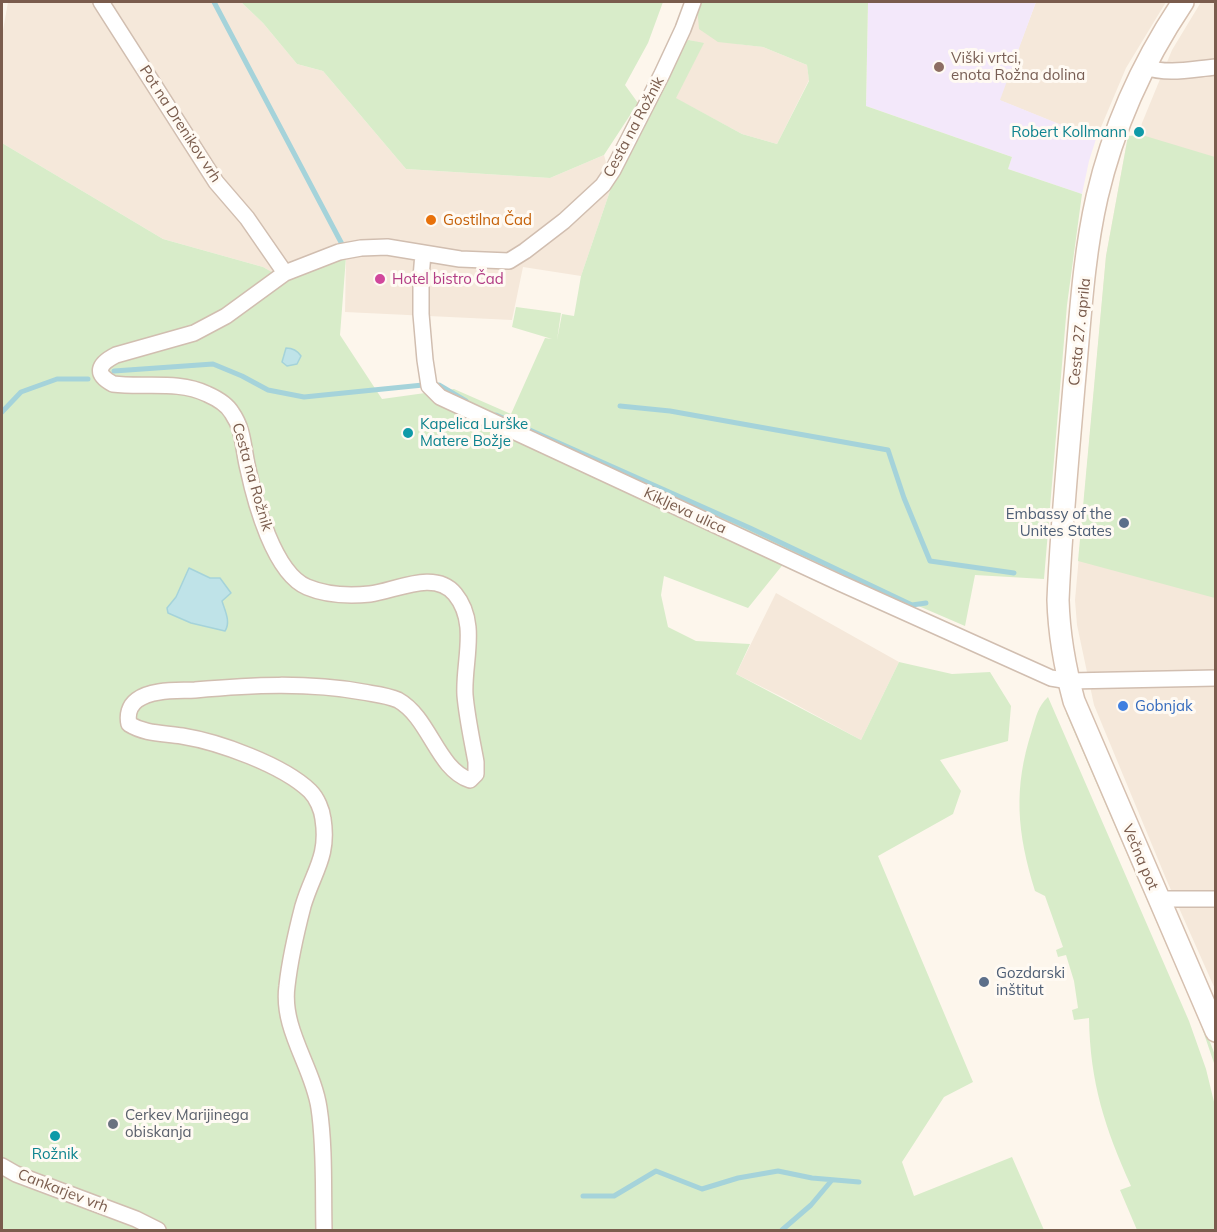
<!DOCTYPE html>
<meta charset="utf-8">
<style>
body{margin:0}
#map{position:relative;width:1217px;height:1232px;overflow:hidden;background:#fdf6ec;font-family:Mulish,sans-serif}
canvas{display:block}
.frame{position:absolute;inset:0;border:3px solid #7a5c4d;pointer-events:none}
</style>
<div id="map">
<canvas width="1217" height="1232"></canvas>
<div class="frame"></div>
</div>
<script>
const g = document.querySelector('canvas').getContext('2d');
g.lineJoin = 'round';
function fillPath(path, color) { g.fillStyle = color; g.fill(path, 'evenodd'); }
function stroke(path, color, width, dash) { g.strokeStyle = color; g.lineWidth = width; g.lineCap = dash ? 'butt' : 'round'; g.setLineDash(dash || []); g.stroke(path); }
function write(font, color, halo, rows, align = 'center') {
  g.font = font + ' Mulish,sans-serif'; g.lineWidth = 6; g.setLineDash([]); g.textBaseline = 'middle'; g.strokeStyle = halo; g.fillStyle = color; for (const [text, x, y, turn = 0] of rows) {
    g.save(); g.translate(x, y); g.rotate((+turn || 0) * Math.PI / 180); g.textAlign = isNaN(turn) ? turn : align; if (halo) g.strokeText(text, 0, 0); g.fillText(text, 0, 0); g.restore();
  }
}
fillPath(new Path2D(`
 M 8,2 L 241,2 L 263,23 L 297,64 L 323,71 L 406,169 L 550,178 L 604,155 L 612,185 L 581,276 L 523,267 L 512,320 L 345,312 L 346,257 L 286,280 L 263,267 L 163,239 L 2,143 L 2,36 Z
 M 1036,2 L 1166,2 L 1126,68 L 1096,139 L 999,100 Z
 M 1201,2 L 1215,2 L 1215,989 L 1167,881 L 1094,705 L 1077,625 L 1075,600 L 1106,256 L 1128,136 L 1142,135 L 1140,131 L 1142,123 L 1172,50 Z
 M 697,6 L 738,44 L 763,47 L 807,65 L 809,80 L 777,144 L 742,134 L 675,98 L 703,44 L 690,40 L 684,42 Z
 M 776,593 L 899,662 L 861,740 L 782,697 L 736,674 Z`), '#f5e8da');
fillPath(new Path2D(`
 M 868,2 L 1036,2 L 1000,100 L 1096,139 L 1089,161 L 1082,194 L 1008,169 L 1012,157 L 866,106 Z`), '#f3e8fa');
fillPath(new Path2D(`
 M 241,2 L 663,2 L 648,43 L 625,85 L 638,103 L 604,155 L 550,178 L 406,169 L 323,71 L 297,64 L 263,23 Z
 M 699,2 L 868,2 L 866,106 L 1012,157 L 1008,169 L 1082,194 L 1067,305 L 1044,579 L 975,575 L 965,626 L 793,552 L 748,608 L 664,576 L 661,595 L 668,627 L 696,641 L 750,644 L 736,674 L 861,740 L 899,662 L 952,674 L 990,672 L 1011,706 L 1008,741 L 940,760 L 961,791 L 953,814 L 878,856 L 973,1082 L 944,1097 L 902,1162 L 914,1196 L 1012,1157 L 1044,1230 L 2,1230 L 2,143 L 163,239 L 263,267 L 286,280 L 346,257 L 340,335 L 382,399 L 454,389 L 511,414 L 545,338 L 552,339 L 512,327 L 516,307 L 561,313 L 557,340 L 562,314 L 574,316 L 581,276 L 612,185 L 661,93 L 684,42 L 689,40 L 704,43 L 676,98 L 742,134 L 777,144 L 809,81 L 807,65 L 763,47 L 718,42 L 699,29 L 697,6 Z
 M 1142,135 L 1215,157 L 1215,598 L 1078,561 L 1106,256 L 1128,136 Z
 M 1048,697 L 1189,1021 L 1206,1069 L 1215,1106 L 1215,1230 L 1137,1230 L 1120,1190 L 1131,1186 C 1105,1128 1090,1083 1089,1018 L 1074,1020 L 1072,1010 L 1078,1008 L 1074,981 L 1066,955 L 1058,957 L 1056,950 L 1063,947 L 1045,896 L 1035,891 C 1017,832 1013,789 1032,730 C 1036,717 1038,706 1048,697 Z
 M 1069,711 L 1193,998 L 1215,1055 L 1215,1066 L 1201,1025 L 1066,713 Z`), '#d8ecc9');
const water = new Path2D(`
 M 286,348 C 293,348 297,350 301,356 L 297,364 L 287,366 L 282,362 Z
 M 189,568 L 210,578 L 220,578 L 231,593 L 222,601 C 225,611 231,622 225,631 L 191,623 L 168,613 L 167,608 L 176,597 Z`);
fillPath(water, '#bfe3e8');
stroke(water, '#a5d3da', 1.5);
stroke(new Path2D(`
 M 214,2 L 343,246
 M 114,371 L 213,364 L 242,376 L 268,390 L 304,397 L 423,385
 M 439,385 L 466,401
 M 620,406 L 670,411 L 888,450 L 904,498 L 930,561 L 1014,573
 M 2,412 L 21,392 L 57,379 L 88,379
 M 496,415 L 750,528 L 912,605 L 926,603
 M 583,1196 L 614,1196 L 656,1171 L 702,1189 L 738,1178 L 778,1171 L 812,1178 L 859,1182
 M 782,1230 L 811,1205 L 832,1180`), '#a5d3da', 5);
const street = new Path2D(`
 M 101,2 L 216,182 L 247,218 L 285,273
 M 1145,67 C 1168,75 1192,69 1216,67
 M 423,253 L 421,278 L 421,314 L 425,360 L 429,386 L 440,397 L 840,583 L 1051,678 L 1069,681 L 1216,678
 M 1158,899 L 1216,899
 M 2,1166 L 16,1174 L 136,1219 L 158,1230
 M 324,1230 C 323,1191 325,1147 319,1108 C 313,1067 281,1029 287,986 C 290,959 296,933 303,906 C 313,872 329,857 323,819 C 322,810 317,798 310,791 C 283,765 219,742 182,736 C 163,733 145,734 129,724 C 127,715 129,706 137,700 C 152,689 177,691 195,690 C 251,685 307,682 363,692 C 374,694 387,695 398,700 C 430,718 437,769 470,780 L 476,774 L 476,762 C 472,740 467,718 465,695 C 463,662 479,623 455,594 C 435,569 395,591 370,594 C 350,596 326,595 307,587 C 274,573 255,502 248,469 C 243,449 244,430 232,413 C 227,404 216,398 207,394 C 178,380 144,388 113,384 C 94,374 98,364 116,355 L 194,333 L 226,316 L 285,273 L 339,252 L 361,248 L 387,247 L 460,259 L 509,261 L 525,251 L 564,221 L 603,185 L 613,170 L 662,74 L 683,29 L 693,2`);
const secondary = new Path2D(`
 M 1183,2 C 1144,60 1113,128 1097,197 C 1083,258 1080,323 1074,386 C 1068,458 1061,529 1058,600 C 1059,635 1065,668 1074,701 L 1216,1031`);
stroke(street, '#d1beb0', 18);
stroke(secondary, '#d6c0b0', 24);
stroke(street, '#fff', 15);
stroke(secondary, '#fff', 21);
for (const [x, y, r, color] of [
 [939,67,6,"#8d6e63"],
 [1139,132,6,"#0f9aa8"],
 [431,220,6,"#e8710a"],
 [380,279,6,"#d1479c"],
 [408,433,6,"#0f9aa8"],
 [1124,523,6,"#5c6f8a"],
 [1123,706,6,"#3f7fe0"],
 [984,982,6,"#5c6f8a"],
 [113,1124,6,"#6b7280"],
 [55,1136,6,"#0f9aa8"]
]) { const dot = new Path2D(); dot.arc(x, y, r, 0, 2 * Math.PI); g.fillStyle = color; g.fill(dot); stroke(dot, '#fffaf3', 2); }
write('15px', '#785e54', '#fffaf3', [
 ["Viški vrtci,",951,58],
 ["enota Rožna dolina",951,75]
], 'left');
write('15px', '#7a5c4d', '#fffaf3', [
 ["Pot na Drenikov vrh",180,124,57],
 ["Cesta na Rožnik",634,127,-62],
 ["Cesta 27. aprila",1080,332,-84],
 ["Cesta na Rožnik",252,477,74],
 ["Kikljeva ulica",685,511,25],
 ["Večna pot",1140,857,67],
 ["Cankarjev vrh",63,1191,21]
]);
write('15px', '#0d838f', '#fffaf3', [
 ["Robert Kollmann",1127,132],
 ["Kapelica Lurške",420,424,"left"],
 ["Matere Božje",420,441,"left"],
 ["Rožnik",55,1154,"center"]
], 'right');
write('15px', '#c56008', '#fffaf3', [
 ["Gostilna Čad",443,220]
], 'left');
write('15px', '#b23c85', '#fffaf3', [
 ["Hotel bistro Čad",392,279]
], 'left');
write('15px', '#4e5e75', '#fffaf3', [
 ["Embassy of the",1112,514],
 ["Unites States",1112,531],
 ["Gozdarski",996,973,"left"],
 ["inštitut",996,990,"left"]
], 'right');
write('15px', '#366cbe', '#fffaf3', [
 ["Gobnjak",1135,706]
], 'left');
write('15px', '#5b616d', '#fffaf3', [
 ["Cerkev Marijinega",125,1115],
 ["obiskanja",125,1132]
], 'left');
</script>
